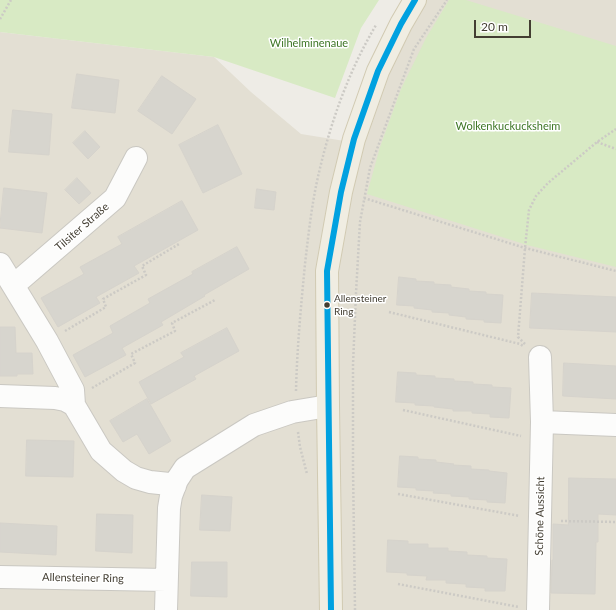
<!DOCTYPE html>
<meta charset="utf-8">
<style>
body{margin:0}
#map{position:relative;width:616px;height:610px;overflow:hidden;background:#eeece6;font-family:Lato,sans-serif}
canvas{display:block}
.scale{position:absolute;left:474px;top:20px;width:57px;height:18px;box-sizing:border-box;border:2px solid #433e32;border-top:0;padding-left:5px;font-size:12px;line-height:14px;white-space:nowrap;color:#433e32;-webkit-text-stroke:3px #fff;paint-order:stroke}
</style>
<div id="map">
<canvas width="616" height="610"></canvas>
<div class="scale">20 m</div>
</div>
<script>
const g = document.querySelector('canvas').getContext('2d');
g.lineJoin = 'round';
function fillPath(path, color) { g.fillStyle = color; g.fill(path, 'evenodd'); }
function stroke(path, color, width, dash) { g.strokeStyle = color; g.lineWidth = width; g.lineCap = dash ? 'butt' : 'round'; g.setLineDash(dash || []); g.stroke(path); }
function write(font, color, halo, rows, align = 'center') {
  g.font = font + ' Lato,sans-serif'; g.lineWidth = 3; g.setLineDash([]); g.textBaseline = 'middle'; g.strokeStyle = halo; g.fillStyle = color; for (const [text, x, y, turn = 0] of rows) {
    g.save(); g.translate(x, y); g.rotate((+turn || 0) * Math.PI / 180); g.textAlign = isNaN(turn) ? turn : align; if (halo) g.strokeText(text, 0, 0); g.fillText(text, 0, 0); g.restore();
  }
}
fillPath(new Path2D(`
 M 422,0 L 616,0 L 616,610 L 0,610 L 0,32 L 214,57 L 251,92 L 301,134 L 357,143 Z`), '#e3dfd3');
fillPath(new Path2D(`
 M 0,0 L 379,0 L 361,28 L 335,98 L 214,57 L 0,32 Z
 M 449,0 L 466,0 L 616,46 L 616,267 L 527,245 L 367,194 L 380,147 L 401,89 L 426,38 Z`), '#d8eac4');
const building = new Path2D(`
 M 77,74 L 119,80 L 115,113 L 72,108 Z
 M 162,76 L 196,99 L 172,134 L 138,111 Z
 M 13,110 L 52,114 L 49,155 L 9,152 Z
 M 218,125 L 242,174 L 203,193 L 179,145 Z
 M 85,131 L 100,147 L 88,159 L 73,143 Z
 M 77,178 L 91,193 L 79,204 L 65,190 Z
 M 4,188 L 47,193 L 42,233 L 0,228 Z
 M 257,189 L 276,192 L 274,210 L 255,208 Z
 M 182,201 L 198,230 L 134,266 L 139,273 L 96,297 L 100,303 L 58,327 L 41,298 L 84,274 L 80,267 L 122,244 L 118,237 Z
 M 237,247 L 249,269 L 204,295 L 205,296 L 161,322 L 163,325 L 122,348 L 126,355 L 85,377 L 73,355 L 113,333 L 110,326 L 150,303 L 148,299 L 193,274 L 192,272 Z
 M 399,277 L 416,279 L 416,281 L 434,282 L 434,284 L 451,285 L 451,287 L 469,289 L 469,291 L 486,292 L 486,294 L 503,295 L 501,323 L 484,322 L 484,320 L 466,319 L 466,317 L 449,315 L 449,313 L 432,312 L 432,310 L 414,308 L 414,306 L 397,305 Z
 M 532,293 L 616,297 L 616,332 L 530,328 Z
 M 0,327 L 15,327 L 16,353 L 32,353 L 33,374 L 17,374 L 17,376 L 0,376 Z
 M 227,328 L 239,351 L 194,376 L 196,379 L 151,404 L 139,382 L 184,357 L 181,353 Z
 M 564,363 L 616,366 L 616,399 L 563,396 Z
 M 398,372 L 416,373 L 416,375 L 435,376 L 435,378 L 454,379 L 454,381 L 473,382 L 473,384 L 492,385 L 492,387 L 511,388 L 509,418 L 490,417 L 490,414 L 472,413 L 472,411 L 453,411 L 453,409 L 434,407 L 434,406 L 415,405 L 415,403 L 396,402 Z
 M 147,399 L 171,441 L 149,454 L 137,434 L 123,442 L 110,421 Z
 M 27,440 L 74,441 L 73,477 L 26,476 Z
 M 400,456 L 418,457 L 418,459 L 436,460 L 436,462 L 454,464 L 453,465 L 471,466 L 471,469 L 489,470 L 489,471 L 507,473 L 505,503 L 487,502 L 487,500 L 469,499 L 469,497 L 451,496 L 451,494 L 433,493 L 434,491 L 416,490 L 416,488 L 398,487 Z
 M 569,478 L 616,479 L 616,515 L 598,514 L 598,542 L 596,542 L 595,594 L 551,593 L 552,560 L 553,560 L 553,524 L 568,525 Z
 M 202,495 L 232,497 L 230,531 L 200,530 Z
 M 97,514 L 133,515 L 132,553 L 96,551 Z
 M 0,523 L 57,526 L 56,555 L 0,552 Z
 M 388,540 L 408,541 L 408,544 L 428,544 L 428,548 L 448,548 L 448,551 L 467,552 L 467,555 L 487,556 L 487,558 L 507,559 L 505,591 L 485,591 L 485,588 L 466,587 L 466,584 L 446,583 L 446,580 L 426,580 L 427,576 L 407,575 L 407,573 L 387,572 Z
 M 192,562 L 227,562 L 227,597 L 191,596 Z`);
fillPath(building, '#d7d5ce');
stroke(building, '#d6d3cc', 1);
const minor = new Path2D(`
 M 0,264 L 47,341 L 73,390 L 74,405 L 101,451 L 124,471 L 136,478 L 150,482 L 169,484 L 175,486
 M 14,285 L 115,198 L 136,158
 M 0,396 L 55,398 L 65,400 L 74,405
 M 542,422 L 616,425
 M 0,577 L 166,580
 M 166,610 L 169,508 L 171,496 L 177,480 L 185,468 L 254,425 L 292,412 L 328,406
 M 538,610 L 542,422 L 540,357`);
const primary = new Path2D(`
 M 331,610 L 328,406 L 327,271 L 341,192 L 354,139 L 378,71 L 401,24 L 415,0`);
stroke(minor, '#cac8c2', 24);
stroke(primary, '#d1cab2', 24);
stroke(new Path2D(`
 M 0,19 L 11,0
 M 597,142 L 616,149
 M 364,198 L 525,248 L 616,271
 M 389,312 L 520,344 L 523,346
 M 65,331 L 106,307 L 103,299 L 146,275 L 142,266 L 179,244
 M 525,344 L 518,337 L 525,248 L 529,210 L 536,196 L 548,183 L 597,142 L 616,129
 M 92,388 L 135,363 L 131,354 L 175,331 L 172,323 L 215,300
 M 296,391 C 297,348 301,306 305,264 C 308,238 311,211 316,186 C 328,129 347,74 376,25
 M 403,410 L 521,436
 M 298,432 L 300,447 L 307,474
 M 398,494 L 520,516
 M 561,521 L 616,522
 M 398,584 L 519,607
 M 355,610 L 353,467 L 353,365 L 356,293 L 360,222 L 370,168 L 414,49 L 447,0`), '#cccac5', 2.5, [2, 2]);
stroke(minor, '#fcfcfb', 22);
stroke(primary, '#f0ede2', 22);
stroke(new Path2D(`
 M 331,610 L 327,271 L 341,192 L 354,139 L 378,71 L 401,24 L 415,0`), '#00a1e0', 6);
for (const [x, y, r, color] of [
 [327,305,3.5,"#433e32"]
]) { const dot = new Path2D(); dot.arc(x, y, r, 0, 2 * Math.PI); g.fillStyle = color; g.fill(dot); stroke(dot, '#fff', 1.5); }
write('10px', '#433e32', '#fff', [
 ["Allensteiner",334,299],
 ["Ring",334,312]
], 'left');
write('11px', '#3d7625', '#fff', [
 ["Wilhelminenaue",309,43],
 ["Wolkenkuckucksheim",508,126]
]);
write('11px', '#433e32', '#fff', [
 ["Tilsiter Straße",82,227,-41],
 ["Schöne Aussicht",540,516,-89],
 ["Allensteiner Ring",83,578,1]
]);
</script>
